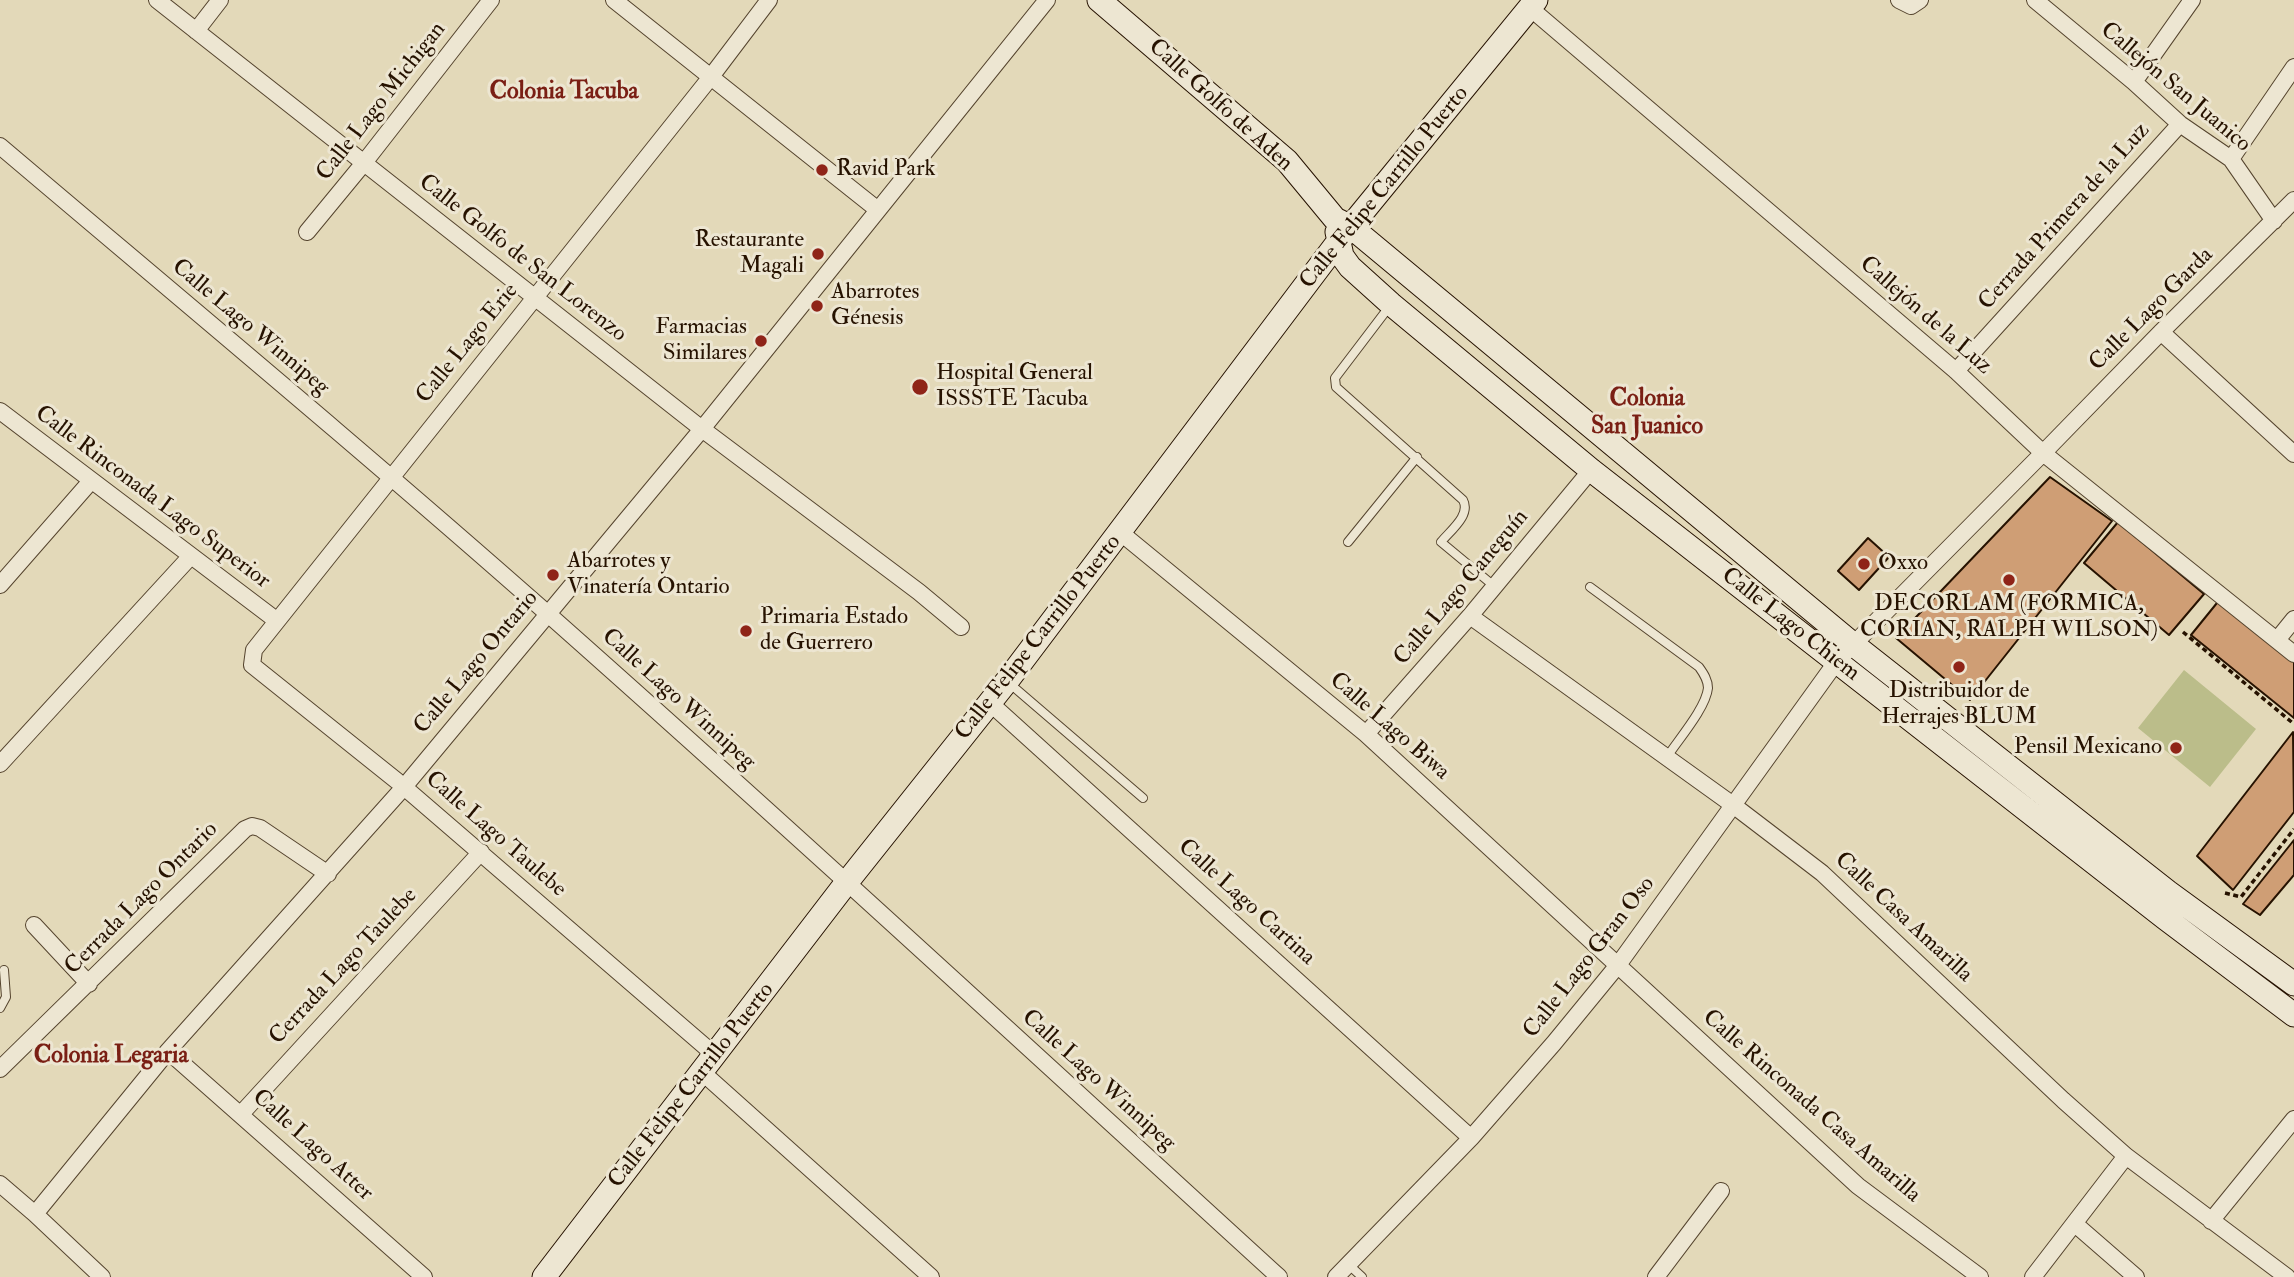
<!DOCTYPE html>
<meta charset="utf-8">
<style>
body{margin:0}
canvas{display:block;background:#e3d9b9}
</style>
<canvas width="2294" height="1277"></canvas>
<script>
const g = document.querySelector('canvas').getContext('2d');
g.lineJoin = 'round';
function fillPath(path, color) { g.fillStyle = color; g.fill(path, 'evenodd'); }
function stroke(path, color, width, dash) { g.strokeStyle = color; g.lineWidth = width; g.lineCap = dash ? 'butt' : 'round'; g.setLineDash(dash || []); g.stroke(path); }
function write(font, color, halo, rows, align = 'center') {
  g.font = font + ' "IM FELL Double Pica",serif'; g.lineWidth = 6; g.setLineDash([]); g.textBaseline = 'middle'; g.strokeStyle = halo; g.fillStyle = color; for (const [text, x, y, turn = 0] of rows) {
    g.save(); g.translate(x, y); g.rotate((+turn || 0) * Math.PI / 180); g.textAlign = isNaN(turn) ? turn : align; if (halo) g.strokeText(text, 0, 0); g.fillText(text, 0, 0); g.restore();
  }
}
fillPath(new Path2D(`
 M 2184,670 L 2256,729 L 2210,787 L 2138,728 Z`), '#bbbd8a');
const building = new Path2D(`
 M 2050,477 L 2112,521 L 1970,700 L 1896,638 Z
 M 2118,522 L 2204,594 L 2169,635 L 2084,563 Z
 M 1868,538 L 1889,557 L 1859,590 L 1838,571 Z
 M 2221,598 L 2294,657 L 2294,718 L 2191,635 Z
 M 2293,732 L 2294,812 L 2233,890 L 2197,856 Z
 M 2294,840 L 2294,875 L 2260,915 L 2243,904 Z`);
fillPath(building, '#cf9e75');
stroke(building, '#261200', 2);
const lane = new Path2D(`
 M 1389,307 L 1335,378 L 1336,387 L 1463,500 C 1471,515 1451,530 1441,542 L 1494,586
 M 1348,542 L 1417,457
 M 1590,587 L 1699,667 C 1704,674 1708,680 1708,688 C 1706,708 1678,740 1667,757
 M 1009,683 L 1143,798
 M 0,1008 L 6,997 L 4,970
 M 1348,1264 L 1362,1277`);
const street = new Path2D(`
 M 157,0 L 702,429 L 919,592 L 961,627
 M 614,0 L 878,210
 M 1899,0 L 1911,6 L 1920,0
 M 2035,0 L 2134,82 L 2180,124 L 2231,159 L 2274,221
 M 1530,8 L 1956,371 L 2043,453 L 2294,654
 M 196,31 L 220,0
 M 2134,82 L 2192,0
 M 0,146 C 183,301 368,455 548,614 C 794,832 1036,1055 1279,1277
 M 2231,159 L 2294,67
 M 307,232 L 363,164 L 491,0
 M 2161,332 L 2294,454
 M 1956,371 L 2180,124
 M 0,411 L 276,620
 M 1121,533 L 1366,734 L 1858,1186 L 1980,1277
 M 0,585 L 91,481
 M 1470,616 L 1733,805 L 1822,873 L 2063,1100 L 2126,1156 L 2287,1277
 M 2277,640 L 2294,619
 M 990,703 L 1471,1138
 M 1366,734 L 1470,616 L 1591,470
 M 0,764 L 190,557
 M 34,925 L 89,984
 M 168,1051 L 424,1277
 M 716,1056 L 397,781 L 252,665 L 254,650 L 710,78 L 769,0
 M 0,1069 L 245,829 L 252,826 L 260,828 L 328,874
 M 703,1073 L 931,1277
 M 241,1114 L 481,852
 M 0,1184 L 35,1214 L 102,1277
 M 35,1214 L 168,1051 L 404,787 L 702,429 L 1047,0
 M 2211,1221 L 2294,1119
 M 2075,1224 L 2136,1277
 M 1336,1277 L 1471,1138 L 1554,1043 L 1618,965 L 1837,661 L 2043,453 L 2161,332 L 2294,200
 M 1656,1277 L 1721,1191
 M 2033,1277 L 2126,1156`);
const secondary = new Path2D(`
 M 1099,0 L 1287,161 L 1335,219 L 1351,227 L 1854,645 L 2168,892 L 2294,984
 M 1337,232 L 1342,256 L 1350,267 L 1391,304 L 1591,470 L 2165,918 L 2294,1015
 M 544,1277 L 847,882 L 1007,681 L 1338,242 L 1536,0`);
stroke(lane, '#55442e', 10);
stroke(street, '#55442e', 18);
stroke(secondary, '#261200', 25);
stroke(new Path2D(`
 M 2183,632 L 2294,724
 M 2225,893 L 2241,897 L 2294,829`), '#261200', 3.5, [5, 3.5]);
stroke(lane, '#ede6d2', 8);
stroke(street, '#ede6d2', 16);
stroke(secondary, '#ede6d2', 23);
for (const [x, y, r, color] of [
 [822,170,7,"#8f2418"],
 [818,254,7,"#8f2418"],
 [817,306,7,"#8f2418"],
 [761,341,7,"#8f2418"],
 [920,387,9,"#8f2418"],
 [1864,564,7,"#8f2418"],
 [553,575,7,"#8f2418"],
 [2009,580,7,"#8f2418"],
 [746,631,7,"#8f2418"],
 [1959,667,7,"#8f2418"],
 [2176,748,7,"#8f2418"]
]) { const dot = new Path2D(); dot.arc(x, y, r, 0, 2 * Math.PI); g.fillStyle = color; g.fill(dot); stroke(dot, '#ede6d2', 2.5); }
write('23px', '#261200', '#ede6d2', [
 ["Callejón San Juanico",2175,88,40],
 ["Calle Lago Michigan",382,102,-52],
 ["Calle Golfo de Aden",1220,106,42],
 ["Calle Felipe Carrillo Puerto",1385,188,-51],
 ["Cerrada Primera de la Luz",2065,217,-48],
 ["Calle Golfo de San Lorenzo",522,259,38],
 ["Calle Lago Garda",2152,310,-45],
 ["Callejón de la Luz",1925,316,41],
 ["Calle Lago Winnipeg",250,328,40],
 ["Calle Lago Erie",468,344,-51],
 ["Calle Rinconada Lago Superior",152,498,37],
 ["Calle Lago Caneguín",1462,588,-50],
 ["Calle Lago Chiem",1790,625,38],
 ["Calle Felipe Carrillo Puerto",1039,638,-52],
 ["Calle Lago Ontario",477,663,-50],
 ["Calle Lago Winnipeg",678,700,42],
 ["Calle Lago Biwa",1389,727,41],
 ["Calle Lago Taulebe",495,835,41],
 ["Cerrada Lago Ontario",142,899,-45],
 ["Calle Lago Cartina",1246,903,42],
 ["Calle Casa Amarilla",1903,918,43],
 ["Calle Lago Gran Oso",1590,958,-52],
 ["Cerrada Lago Taulebe",344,967,-47],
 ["Calle Lago Winnipeg",1098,1081,42],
 ["Calle Felipe Carrillo Puerto",692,1086,-52],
 ["Calle Rinconada Casa Amarilla",1811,1107,41],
 ["Calle Lago Atter",312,1146,42]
]);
write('23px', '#261200', '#ede6d2', [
 ["Ravid Park",836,170],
 ["Restaurante",804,241,"right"],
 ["Magali",804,267,"right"],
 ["Abarrotes",831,293],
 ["Génesis",831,319],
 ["Farmacias",747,328,"right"],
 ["Similares",747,354,"right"],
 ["Hospital General",936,374],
 ["ISSSTE Tacuba",936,400],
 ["Abarrotes y",567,562],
 ["Vinatería Ontario",567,588],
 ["Oxxo",1878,564],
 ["DECORLAM (FORMICA,",2009,605,"center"],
 ["CORIAN, RALPH WILSON)",2009,631,"center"],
 ["Primaria Estado",760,618],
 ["de Guerrero",760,644],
 ["Distribuidor de",1959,692,"center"],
 ["Herrajes BLUM",1959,718,"center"],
 ["Pensil Mexicano",2162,748,"right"]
], 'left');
write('bold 24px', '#7a1f14', '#ede6d2', [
 ["Colonia Tacuba",564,93],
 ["Colonia",1647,400],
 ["San Juanico",1647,428],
 ["Colonia Legaria",111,1057]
]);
</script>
